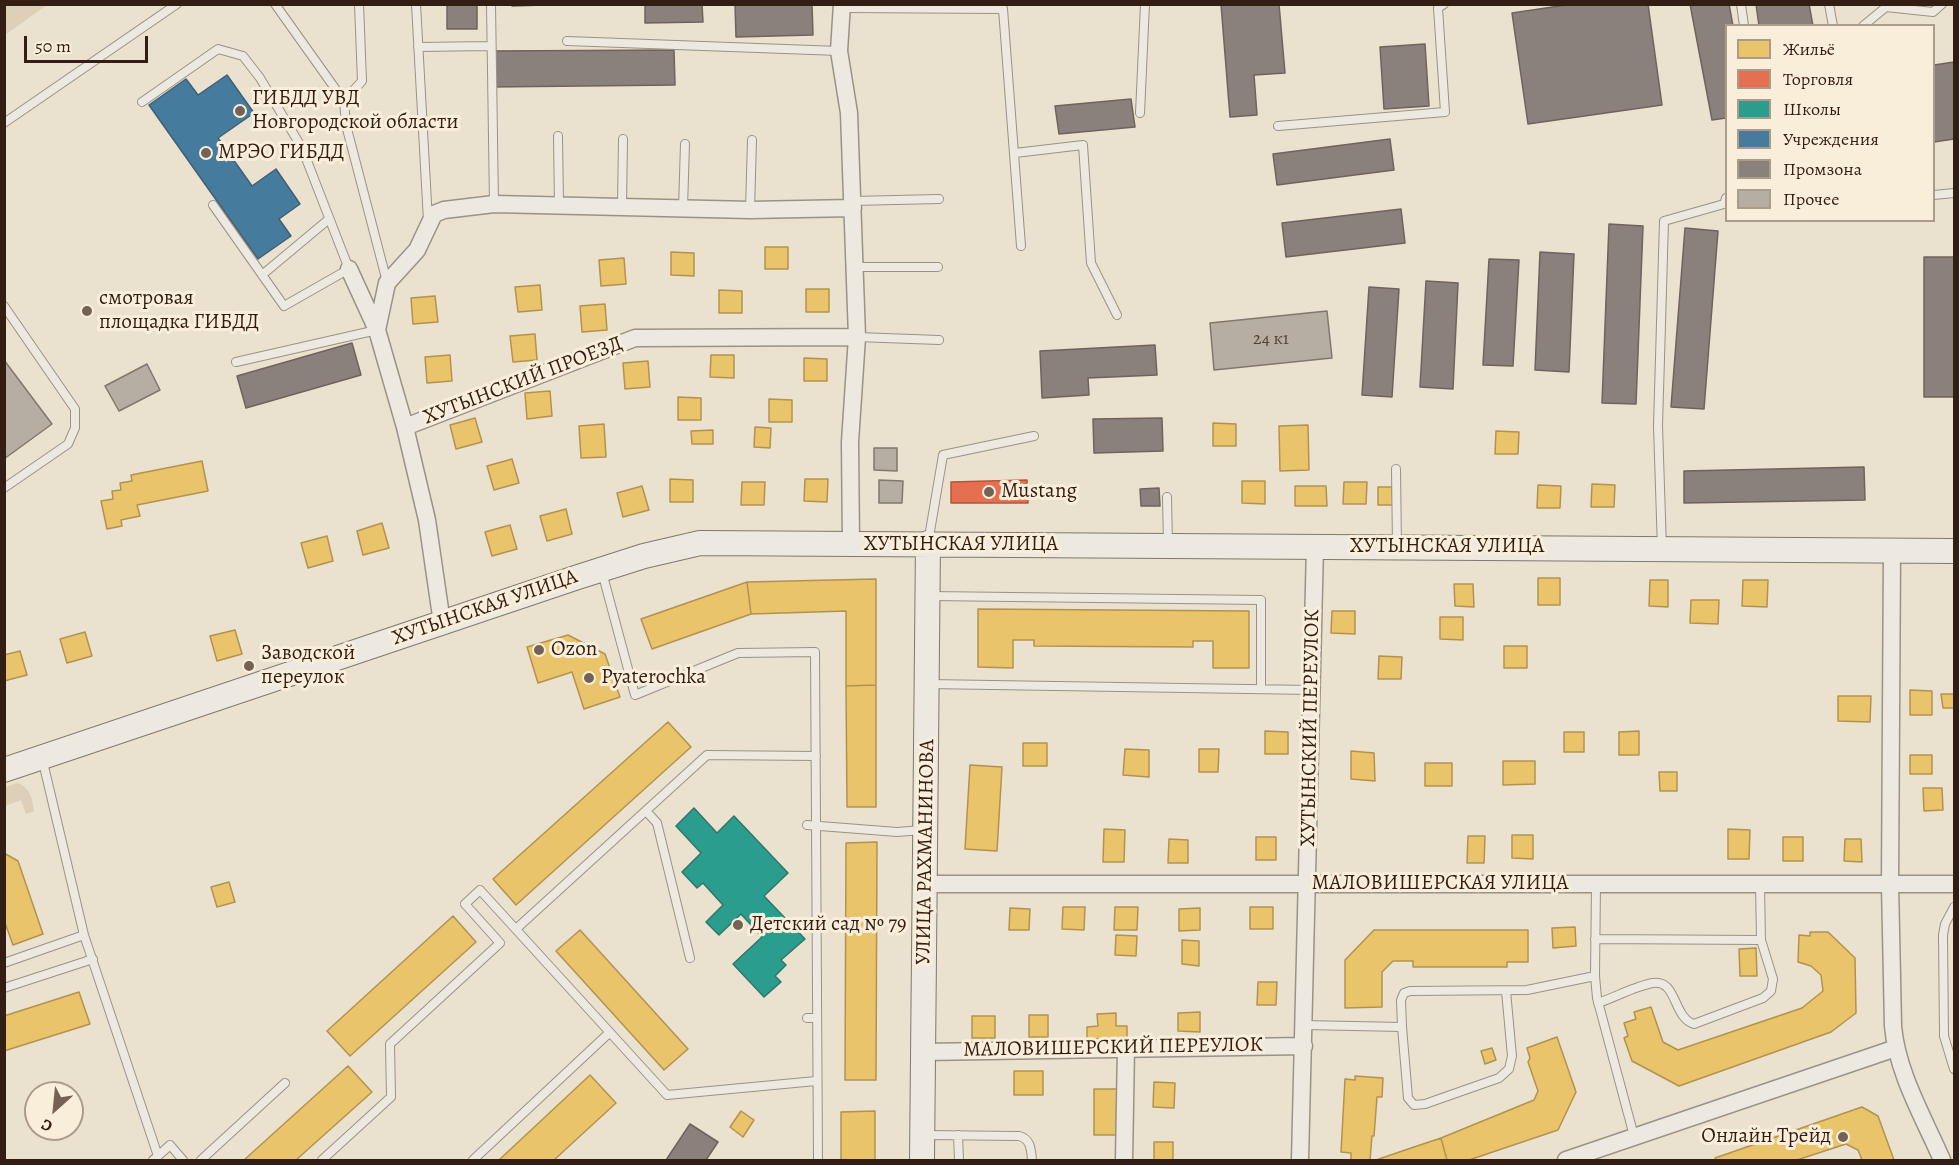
<!DOCTYPE html>
<meta charset="utf-8">
<style>
body{margin:0}
#map{position:relative;width:1959px;height:1165px;overflow:hidden;background:#eae1cf;font-family:Alegreya,serif}
canvas{display:block}
.frame{position:absolute;inset:0;border:6px solid #341e14;pointer-events:none}
.legend{position:absolute;left:1725px;top:24px;width:210px;height:198px;box-sizing:border-box;background:#f8eed9;border:2px solid #aa9b8a;margin:0;padding:8px 10px;list-style:none;font-size:18px;color:#341e14}
.legend li{display:flex;align-items:center;gap:12px;height:30px}
.legend b{width:30px;border:2px solid #aa9b8a}
.north{position:absolute;left:24px;top:1081px;width:60px;height:60px;box-sizing:border-box;background:#f8eed9;border:2px solid #aa9b8a;border-radius:50%;rotate:207deg;font-size:16px;font-weight:700;line-height:24px;text-align:center;color:#341e14}
.north::after{content:'';display:block;margin:auto;width:21px;height:27px;background:#746255;clip-path:polygon(50% 0,100% 100%,50% 72%,0 100%)}
.scale{position:absolute;left:24px;top:36px;width:124px;height:27px;box-sizing:border-box;border:3px solid #341e14;border-top:0;padding-left:8px;font-size:18px;line-height:21px;white-space:nowrap;color:#341e14;-webkit-text-stroke:4px #f8eed9;paint-order:stroke}
</style>
<div id="map">
<canvas width="1959" height="1165"></canvas>
<div class="frame"></div>
<ul class="legend">
<li><b style="height:16px;background:#e9c46a"></b>Жильё</li>
<li><b style="height:16px;background:#e76f51"></b>Торговля</li>
<li><b style="height:16px;background:#2a9d8f"></b>Школы</li>
<li><b style="height:16px;background:#457b9d"></b>Учреждения</li>
<li><b style="height:16px;background:#8a817c"></b>Промзона</li>
<li><b style="height:16px;background:#b6aea2"></b>Прочее</li>
</ul>
<div class="north">С</div>
<div class="scale">50 m</div>
</div>
<script>
const g = document.querySelector('canvas').getContext('2d');
g.lineJoin = 'round';
function fillPath(path, color) { g.fillStyle = color; g.fill(path, 'evenodd'); }
function stroke(path, color, width, dash) { g.strokeStyle = color; g.lineWidth = width; g.lineCap = dash ? 'butt' : 'round'; g.setLineDash(dash || []); g.stroke(path); }
function write(font, color, halo, rows, align = 'center') {
  g.font = font + ' Alegreya,serif'; g.lineWidth = 6; g.setLineDash([]); g.textBaseline = 'middle'; g.strokeStyle = halo; g.fillStyle = color; for (const [text, x, y, turn = 0] of rows) {
    g.save(); g.translate(x, y); g.rotate((+turn || 0) * Math.PI / 180); g.textAlign = isNaN(turn) ? turn : align; if (halo) g.strokeText(text, 0, 0); g.fillText(text, 0, 0); g.restore();
  }
}
fillPath(new Path2D(`
 M 5,4 L 47,4 L 47,5 L 5,35 Z
 M 17,783 C 30,787 32,798 34,811 L 26,814 L 21,800 L 5,806 L 5,787 Z`), '#ded0b8');
const homes = new Path2D(`
 M 765,247 L 788,247 L 788,269 L 765,269 Z
 M 671,252 L 694,253 L 694,276 L 671,275 Z
 M 624,258 L 626,284 L 601,286 L 599,260 Z
 M 540,285 L 542,310 L 518,312 L 515,287 Z
 M 806,289 L 829,289 L 829,312 L 806,312 Z
 M 719,290 L 742,291 L 742,313 L 719,313 Z
 M 435,296 L 438,322 L 413,324 L 411,298 Z
 M 605,304 L 607,330 L 582,332 L 580,306 Z
 M 535,334 L 537,360 L 513,362 L 510,336 Z
 M 450,355 L 452,381 L 427,383 L 425,357 Z
 M 711,355 L 734,355 L 734,378 L 710,377 Z
 M 804,358 L 827,359 L 827,381 L 804,381 Z
 M 648,361 L 650,387 L 625,389 L 623,363 Z
 M 550,391 L 552,416 L 527,419 L 525,393 Z
 M 678,397 L 701,398 L 701,420 L 678,420 Z
 M 769,399 L 792,400 L 792,422 L 769,422 Z
 M 475,418 L 482,442 L 456,449 L 450,425 Z
 M 1213,423 L 1236,424 L 1236,446 L 1213,446 Z
 M 604,424 L 606,457 L 581,458 L 579,426 Z
 M 1308,425 L 1309,470 L 1280,471 L 1279,426 Z
 M 755,427 L 771,428 L 770,448 L 754,447 Z
 M 713,430 L 713,444 L 692,444 L 691,431 Z
 M 1496,431 L 1519,432 L 1518,454 L 1495,454 Z
 M 512,459 L 519,483 L 494,490 L 487,466 Z
 M 202,461 L 208,491 L 137,505 L 140,516 L 121,520 L 122,526 L 107,529 L 101,501 L 113,499 L 112,491 L 121,490 L 120,483 L 132,481 L 131,475 Z
 M 670,479 L 693,480 L 693,502 L 670,502 Z
 M 805,479 L 828,479 L 827,502 L 804,501 Z
 M 1242,481 L 1265,481 L 1265,504 L 1242,503 Z
 M 742,482 L 765,482 L 764,505 L 741,505 Z
 M 1344,482 L 1367,482 L 1366,504 L 1343,504 Z
 M 1592,484 L 1615,485 L 1614,507 L 1591,507 Z
 M 1538,485 L 1561,486 L 1560,508 L 1537,508 Z
 M 642,486 L 649,510 L 623,517 L 617,493 Z
 M 1295,486 L 1326,486 L 1327,506 L 1295,506 Z
 M 1378,487 L 1392,487 L 1393,505 L 1378,505 Z
 M 566,509 L 572,534 L 547,541 L 540,516 Z
 M 382,523 L 389,548 L 363,555 L 357,531 Z
 M 510,525 L 517,549 L 492,556 L 485,532 Z
 M 327,536 L 333,561 L 308,568 L 301,543 Z
 M 1538,578 L 1560,578 L 1560,605 L 1538,605 Z
 M 876,579 L 876,685 L 846,686 L 846,611 L 751,614 L 747,582 Z
 M 1650,580 L 1668,580 L 1668,607 L 1649,606 Z
 M 1743,580 L 1768,580 L 1767,607 L 1742,606 Z
 M 747,582 L 751,614 L 652,649 L 641,619 Z
 M 1454,584 L 1473,584 L 1474,607 L 1455,606 Z
 M 1691,600 L 1719,600 L 1718,624 L 1690,623 Z
 M 978,609 L 1249,611 L 1249,668 L 1213,668 L 1213,641 L 1193,641 L 1193,647 L 1034,646 L 1034,640 L 1013,640 L 1013,668 L 978,667 Z
 M 1332,611 L 1355,611 L 1355,634 L 1331,633 Z
 M 1440,617 L 1463,617 L 1463,640 L 1440,639 Z
 M 235,630 L 242,654 L 217,661 L 210,636 Z
 M 85,632 L 92,656 L 67,663 L 60,639 Z
 M 568,635 L 605,654 L 620,697 L 584,709 L 572,672 L 538,683 L 527,647 Z
 M 1504,646 L 1527,646 L 1527,668 L 1504,668 Z
 M 20,651 L 27,675 L 4,681 L 4,655 Z
 M 1379,656 L 1402,657 L 1401,679 L 1378,679 Z
 M 876,685 L 876,807 L 847,807 L 846,686 Z
 M 1910,690 L 1932,691 L 1932,715 L 1910,715 Z
 M 1941,694 L 1954,694 L 1954,708 L 1943,708 Z
 M 1838,696 L 1871,696 L 1870,722 L 1838,721 Z
 M 668,722 L 691,747 L 516,905 L 493,879 Z
 M 1265,731 L 1288,732 L 1288,754 L 1265,754 Z
 M 1639,731 L 1639,755 L 1619,755 L 1619,732 Z
 M 1564,732 L 1584,732 L 1584,752 L 1564,752 Z
 M 1023,743 L 1047,743 L 1047,766 L 1023,766 Z
 M 1125,749 L 1149,750 L 1149,777 L 1123,775 Z
 M 1199,749 L 1219,749 L 1218,772 L 1199,772 Z
 M 1351,751 L 1374,753 L 1375,781 L 1351,779 Z
 M 1910,755 L 1932,755 L 1932,774 L 1910,774 Z
 M 1503,761 L 1535,761 L 1535,784 L 1503,785 Z
 M 1425,763 L 1452,763 L 1452,786 L 1425,786 Z
 M 970,765 L 1002,767 L 997,851 L 965,849 Z
 M 1659,772 L 1677,772 L 1677,791 L 1660,791 Z
 M 1923,788 L 1942,788 L 1943,810 L 1924,811 Z
 M 1104,829 L 1125,830 L 1124,862 L 1103,862 Z
 M 1728,829 L 1750,830 L 1749,859 L 1728,859 Z
 M 1512,835 L 1533,835 L 1533,859 L 1512,858 Z
 M 1468,836 L 1485,836 L 1484,863 L 1467,863 Z
 M 1256,837 L 1276,837 L 1276,860 L 1256,860 Z
 M 1783,837 L 1803,837 L 1803,861 L 1783,861 Z
 M 1169,839 L 1188,840 L 1188,863 L 1168,863 Z
 M 1845,839 L 1861,839 L 1862,862 L 1844,861 Z
 M 877,842 L 876,1080 L 845,1080 L 846,843 Z
 M 4,853 L 18,861 L 43,934 L 13,945 L 4,920 Z
 M 229,882 L 235,902 L 217,907 L 211,887 Z
 M 1063,907 L 1085,907 L 1084,930 L 1062,929 Z
 M 1115,907 L 1138,907 L 1137,930 L 1114,930 Z
 M 1250,907 L 1273,907 L 1273,929 L 1250,929 Z
 M 1010,908 L 1030,909 L 1029,930 L 1009,930 Z
 M 1200,908 L 1200,930 L 1179,931 L 1179,909 Z
 M 453,916 L 476,942 L 350,1056 L 327,1031 Z
 M 1575,927 L 1576,946 L 1553,948 L 1552,928 Z
 M 580,930 L 688,1049 L 664,1070 L 556,951 Z
 M 1374,930 L 1528,930 L 1528,962 L 1507,962 L 1507,967 L 1413,967 L 1413,961 L 1393,961 L 1382,972 L 1382,1007 L 1345,1008 L 1345,960 Z
 M 1810,932 L 1828,932 L 1855,958 L 1856,1013 L 1831,1032 L 1679,1086 L 1632,1061 L 1624,1038 L 1628,1036 L 1624,1023 L 1636,1019 L 1634,1012 L 1651,1007 L 1663,1042 L 1678,1050 L 1802,1008 L 1823,991 L 1821,975 L 1811,966 L 1798,962 L 1799,935 L 1810,936 Z
 M 1116,935 L 1137,936 L 1136,956 L 1115,955 Z
 M 1182,940 L 1199,941 L 1199,966 L 1182,964 Z
 M 1756,948 L 1757,976 L 1740,976 L 1739,949 Z
 M 1258,982 L 1277,982 L 1276,1005 L 1257,1005 Z
 M 79,992 L 90,1024 L 4,1051 L 4,1016 Z
 M 1200,1012 L 1200,1032 L 1178,1031 L 1178,1013 Z
 M 1116,1013 L 1116,1026 L 1127,1026 L 1127,1038 L 1087,1039 L 1087,1027 L 1098,1026 L 1097,1014 Z
 M 1029,1015 L 1048,1015 L 1048,1037 L 1029,1037 Z
 M 972,1016 L 995,1016 L 995,1038 L 972,1038 Z
 M 1557,1037 L 1576,1092 L 1558,1130 L 1469,1160 L 1447,1160 L 1441,1138 L 1534,1100 L 1538,1091 L 1528,1062 L 1530,1058 L 1527,1048 Z
 M 1492,1048 L 1496,1060 L 1485,1064 L 1481,1051 Z
 M 348,1066 L 372,1092 L 296,1160 L 244,1160 Z
 M 1014,1071 L 1043,1071 L 1043,1095 L 1014,1095 Z
 M 590,1075 L 616,1103 L 554,1160 L 499,1160 Z
 M 1355,1076 L 1383,1078 L 1382,1097 L 1377,1097 L 1374,1136 L 1372,1136 L 1370,1160 L 1351,1160 L 1351,1153 L 1341,1152 L 1345,1079 L 1355,1080 Z
 M 1154,1082 L 1175,1083 L 1174,1108 L 1153,1107 Z
 M 1094,1089 L 1117,1089 L 1116,1135 L 1094,1135 Z
 M 1862,1107 L 1878,1116 L 1894,1160 L 1862,1160 L 1858,1150 L 1846,1144 L 1797,1160 L 1716,1160 L 1715,1158 Z
 M 741,1111 L 754,1120 L 743,1137 L 730,1127 Z
 M 875,1111 L 875,1160 L 841,1160 L 841,1112 Z
 M 1441,1138 L 1447,1160 L 1376,1160 L 1414,1147 Z
 M 1154,1142 L 1173,1142 L 1173,1160 L 1154,1160 Z`);
fillPath(homes, '#e9c46a');
stroke(homes, '#b39250', 1.5);
const shops = new Path2D(`
 M 1027,480 L 1028,503 L 951,503 L 951,482 Z`);
fillPath(shops, '#e76f51');
stroke(shops, '#b1573f', 1.5);
const schools = new Path2D(`
 M 694,808 L 717,833 L 734,816 L 788,873 L 764,896 L 805,939 L 781,960 L 786,965 L 775,976 L 781,982 L 764,997 L 733,964 L 762,937 L 741,914 L 719,935 L 706,922 L 723,905 L 703,883 L 697,888 L 682,872 L 701,853 L 676,826 Z`);
fillPath(schools, '#2a9d8f');
stroke(schools, '#2d776a', 1.5);
const public = new Path2D(`
 M 227,75 L 254,113 L 218,138 L 252,186 L 276,169 L 300,204 L 279,219 L 291,236 L 258,259 L 149,105 L 186,79 L 198,95 Z`);
fillPath(public, '#457b9d');
stroke(public, '#405f74', 1.5);
const industry = new Path2D(`
 M 447,4 L 477,4 L 477,29 L 447,29 Z
 M 512,4 L 543,4 L 543,5 L 512,6 Z
 M 645,4 L 702,4 L 703,22 L 645,23 Z
 M 735,4 L 812,4 L 813,35 L 736,37 Z
 M 1221,4 L 1279,4 L 1285,73 L 1254,75 L 1257,115 L 1230,117 Z
 M 1573,4 L 1648,4 L 1662,105 L 1528,124 L 1512,13 Z
 M 1690,4 L 1729,4 L 1733,26 L 1726,26 L 1726,118 L 1712,120 Z
 M 1756,4 L 1809,4 L 1813,26 L 1759,26 Z
 M 1425,44 L 1429,106 L 1384,109 L 1380,47 Z
 M 674,50 L 675,85 L 490,87 L 490,51 Z
 M 1954,62 L 1954,139 L 1934,142 L 1934,65 Z
 M 1131,99 L 1135,127 L 1059,134 L 1055,106 Z
 M 1390,139 L 1394,170 L 1277,185 L 1273,154 Z
 M 1401,209 L 1405,243 L 1286,257 L 1282,223 Z
 M 1609,224 L 1643,226 L 1636,404 L 1602,403 Z
 M 1685,228 L 1718,231 L 1704,409 L 1671,407 Z
 M 1540,252 L 1574,254 L 1569,372 L 1535,370 Z
 M 1924,257 L 1954,257 L 1954,397 L 1924,397 Z
 M 1489,259 L 1519,260 L 1513,366 L 1483,365 Z
 M 1426,281 L 1458,283 L 1453,389 L 1420,387 Z
 M 1369,287 L 1399,289 L 1392,397 L 1362,395 Z
 M 352,343 L 361,375 L 246,408 L 237,376 Z
 M 1155,345 L 1157,375 L 1088,378 L 1089,395 L 1042,398 L 1040,351 Z
 M 1162,418 L 1163,451 L 1094,453 L 1093,419 Z
 M 1864,467 L 1865,500 L 1684,503 L 1684,471 Z
 M 1159,488 L 1160,506 L 1141,506 L 1140,489 Z
 M 690,1124 L 718,1142 L 706,1160 L 666,1160 Z`);
fillPath(industry, '#8a817c');
stroke(industry, '#70635d', 1.5);
const building = new Path2D(`
 M 1327,311 L 1332,358 L 1214,370 L 1210,323 Z
 M 4,360 L 52,424 L 4,459 Z
 M 147,364 L 160,390 L 119,411 L 105,386 Z
 M 874,448 L 897,448 L 897,471 L 874,470 Z
 M 879,480 L 903,481 L 902,503 L 879,503 Z`);
fillPath(building, '#b6aea2');
stroke(building, '#80786e', 1.5);
const lane = new Path2D(`
 M 275,4 L 344,101
 M 359,4 L 362,81 L 344,101 L 346,125 L 387,282
 M 416,4 L 428,221
 M 491,4 L 494,204
 M 1741,4 L 1744,26
 M 1829,4 L 1833,26
 M 842,8 L 1003,9 L 1021,246
 M 1863,26 L 1886,7 L 1933,12 L 1942,4
 M 567,41 L 839,51
 M 418,47 L 491,46
 M 142,102 L 218,49 L 243,56 L 260,78 L 302,148 L 349,269 L 284,306 L 213,205
 M 1140,113 L 1145,4
 M 4,123 L 177,4
 M 1278,126 L 1445,112 L 1438,8 L 1444,4
 M 558,136 L 559,205
 M 1015,153 L 1083,145 L 1091,263 L 1117,315
 M 1934,195 L 1954,193
 M 852,201 L 939,199
 M 622,206 L 623,139
 M 683,208 L 685,144
 M 750,210 L 752,140
 M 854,267 L 938,267
 M 262,275 L 329,219
 M 4,306 L 75,409 L 75,428 L 68,444 L 4,488
 M 857,337 L 939,340
 M 236,362 L 377,330
 M 1396,469 L 1397,547
 M 1167,497 L 1168,545
 M 928,543 L 943,455 L 1034,436
 M 1662,549 L 1658,426 L 1664,221 L 1724,204 L 1726,198
 M 602,572 L 635,695 L 738,653 L 815,652 L 818,1160
 M 929,596 L 1261,600 L 1261,689
 M 928,684 L 1312,690
 M 42,758 L 84,935 L 158,1156 L 153,1160
 M 646,811 L 657,823 L 690,958
 M 807,825 L 897,832 L 922,830
 M 1596,884 L 1595,976 L 1597,998 L 1634,1136
 M 1954,907 L 1945,924 L 1943,935 L 1944,1036 L 1954,1069
 M 516,929 L 707,755 L 816,756
 M 1595,939 L 1761,940
 M 4,963 L 84,935
 M 4,988 L 93,959
 M 1598,1003 C 1616,997 1635,986 1653,983 C 1677,979 1673,1018 1694,1024 L 1763,998 L 1771,991 L 1773,979 L 1761,940 L 1760,884
 M 807,1018 L 816,1018
 M 1304,1025 L 1402,1027 L 1401,1000 L 1404,993 L 1410,991 L 1527,990 L 1595,976
 M 1402,1027 L 1408,1098 L 1414,1105 L 1425,1104 L 1499,1078 L 1509,1069 L 1512,1056 L 1506,991
 M 924,1135 L 1019,1136 C 1031,1139 1031,1150 1032,1160
 M 958,1135 L 959,1160
 M 158,1156 L 170,1145 L 183,1160
 M 201,1160 L 285,1083
 M 322,1160 L 391,1097 L 390,1044 L 500,943 L 465,904 L 480,890 L 667,1095 L 816,1081
 M 473,1160 L 609,1033`);
const street = new Path2D(`
 M 842,4 L 839,51 L 849,113 L 857,337 L 850,442 L 851,545
 M 349,269 L 377,330 L 405,427 L 427,520 L 442,623
 M 377,330 L 387,283 L 417,250 L 434,214 L 444,210 L 494,204 L 750,210 L 853,208
 M 405,427 L 635,338 L 857,337
 M 1892,550 L 1890,884 L 1893,1026 C 1897,1073 1924,1118 1942,1160
 M 926,884 L 1954,884
 M 923,1052 L 1304,1046
 M 1124,1160 L 1126,1048
 M 1300,1160 L 1315,546
 M 1566,1160 L 1896,1048`);
const secondary = new Path2D(`
 M 4,770 L 578,577 L 644,556 L 700,543 L 1954,551
 M 922,1160 L 928,543`);
stroke(lane, '#9a9287', 10);
stroke(street, '#9a9287', 19);
stroke(secondary, '#80786e', 26);
stroke(lane, '#ede9e0', 8);
stroke(street, '#ede9e0', 16);
stroke(secondary, '#ede9e0', 24);
for (const [x, y, r, color] of [
 [240,111,6,"#746255"],
 [206,153,6,"#746255"],
 [87,311,6,"#746255"],
 [989,492,6,"#746255"],
 [539,650,6,"#746255"],
 [249,666,6,"#746255"],
 [589,678,6,"#746255"],
 [738,925,6,"#746255"],
 [1843,1137,6,"#746255"]
]) { const dot = new Path2D(); dot.arc(x, y, r, 0, 2 * Math.PI); g.fillStyle = color; g.fill(dot); stroke(dot, '#f8eed9', 2); }
write('18px', '#544238', null, [
 ["24 к1",1271,340]
]);
write('21px', '#341e14', '#f8eed9', [
 ["ГИБДД УВД",252,99],
 ["Новгородской области",252,123],
 ["МРЭО ГИБДД",218,153],
 ["смотровая",99,299],
 ["площадка ГИБДД",99,323],
 ["Mustang",1001,492],
 ["Ozon",551,650],
 ["Заводской",261,654],
 ["переулок",261,678],
 ["Pyaterochka",601,678],
 ["Детский сад № 79",750,925],
 ["Онлайн Трейд",1831,1137,"right"]
], 'left');
write('21px', '#341e14', '#f8eed9', [
 ["ХУТЫНСКИЙ ПРОЕЗД",523,381,-21],
 ["ХУТЫНСКАЯ УЛИЦА",961,545],
 ["ХУТЫНСКАЯ УЛИЦА",1447,547],
 ["ХУТЫНСКАЯ УЛИЦА",485,608,-19],
 ["ХУТЫНСКИЙ ПЕРЕУЛОК",1311,728,-89],
 ["УЛИЦА РАХМАНИНОВА",926,852,-89],
 ["МАЛОВИШЕРСКАЯ УЛИЦА",1440,884],
 ["МАЛОВИШЕРСКИЙ ПЕРЕУЛОК",1113,1048,-1]
]);
</script>
